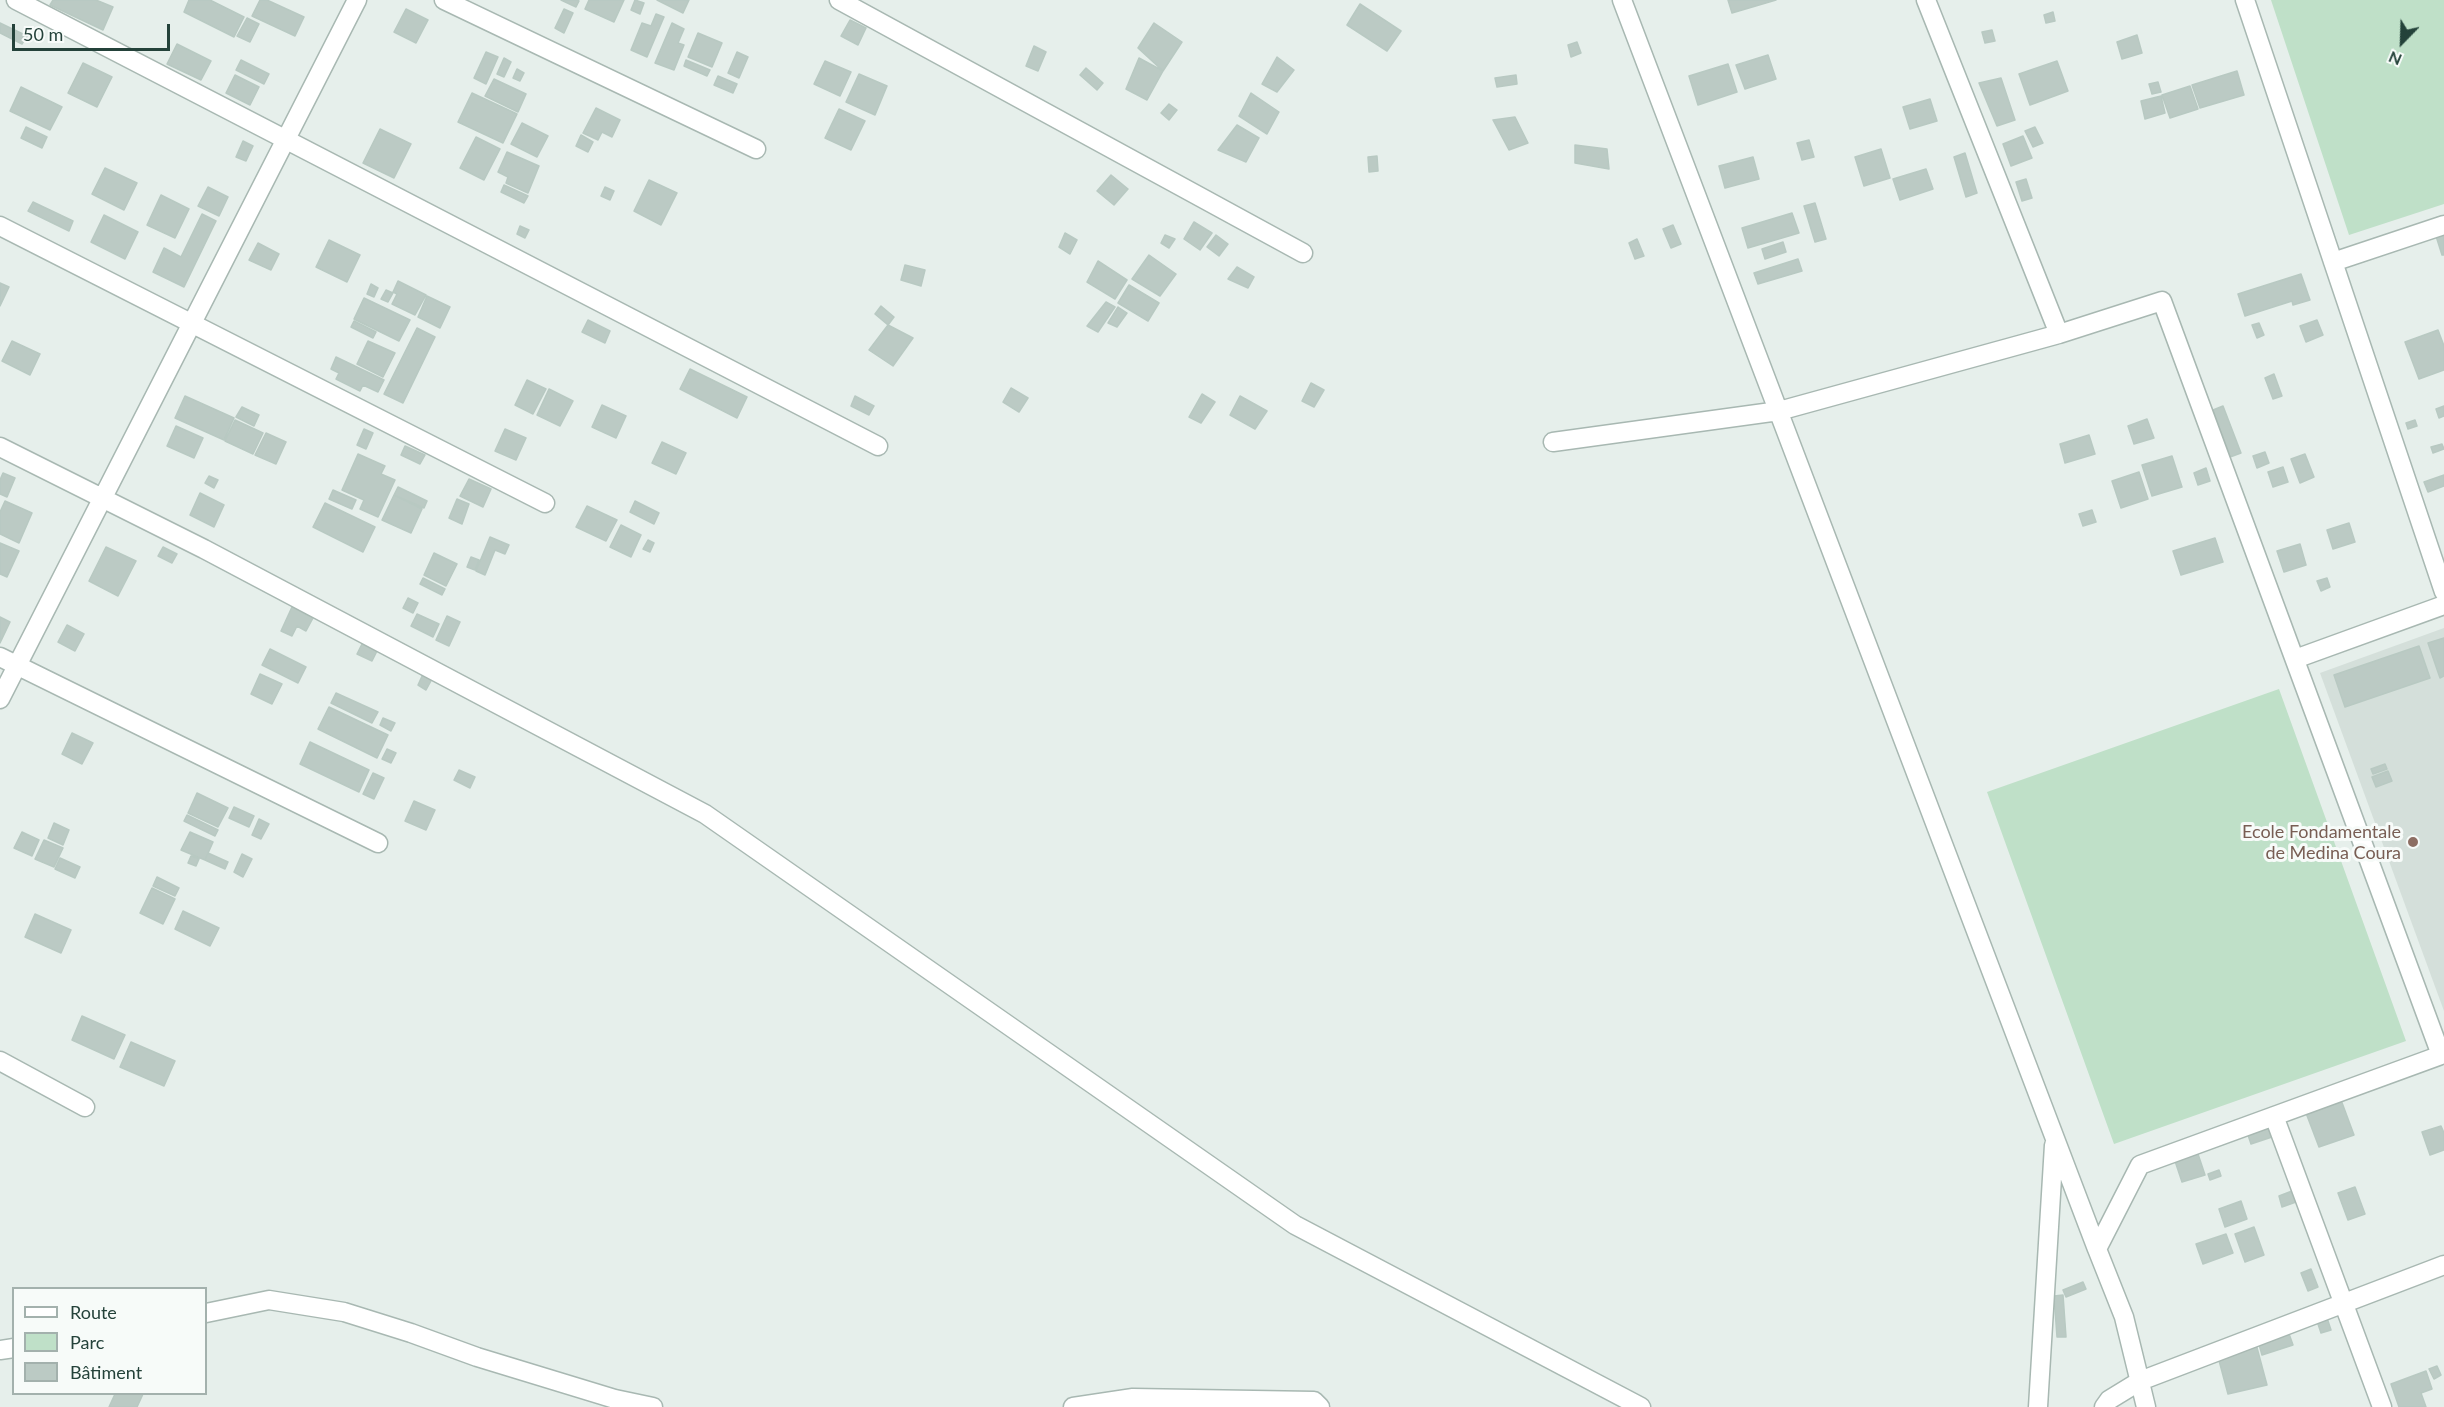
<!DOCTYPE html>
<meta charset="utf-8">
<style>
body{margin:0}
#map{position:relative;width:2444px;height:1407px;overflow:hidden;background:#e6efeb;font-family:Lato,sans-serif}
canvas{display:block}
.legend{position:absolute;left:12px;top:1287px;width:195px;height:108px;box-sizing:border-box;background:#f7fbf9;border:2px solid #a3b1ad;margin:0;padding:8px 10px;list-style:none;font-size:18px;color:#24423a}
.legend li{display:flex;align-items:center;gap:12px;height:30px}
.legend b{width:30px;border:2px solid #a3b1ad}
.north{position:absolute;left:2372px;top:12px;width:60px;height:60px;-webkit-text-stroke:4px #f7fbf9;paint-order:stroke;rotate:203deg;font-size:16px;font-weight:700;line-height:24px;text-align:center;color:#24423a}
.north::after{content:'';display:block;margin:auto;width:21px;height:27px;background:#24423a;clip-path:polygon(50% 0,100% 100%,50% 72%,0 100%)}
.scale{position:absolute;left:12px;top:24px;width:158px;height:27px;box-sizing:border-box;border:3px solid #24423a;border-top:0;padding-left:8px;font-size:18px;line-height:21px;white-space:nowrap;color:#24423a;-webkit-text-stroke:4px #f7fbf9;paint-order:stroke}
</style>
<div id="map">
<canvas width="2444" height="1407"></canvas>
<ul class="legend">
<li><b style="height:8px;background:#fff"></b>Route</li>
<li><b style="height:16px;background:#bfe0c8"></b>Parc</li>
<li><b style="height:16px;background:#bbcac4"></b>Bâtiment</li>
</ul>
<div class="north">N</div>
<div class="scale">50 m</div>
</div>
<script>
const g = document.querySelector('canvas').getContext('2d');
g.lineJoin = 'round';
function fillPath(path, color) { g.fillStyle = color; g.fill(path, 'evenodd'); }
function stroke(path, color, width, dash) { g.strokeStyle = color; g.lineWidth = width; g.lineCap = dash ? 'butt' : 'round'; g.setLineDash(dash || []); g.stroke(path); }
function write(font, color, halo, rows, align = 'center') {
  g.font = font + ' Lato,sans-serif'; g.lineWidth = 6; g.setLineDash([]); g.textBaseline = 'middle'; g.strokeStyle = halo; g.fillStyle = color; for (const [text, x, y, turn = 0] of rows) {
    g.save(); g.translate(x, y); g.rotate((+turn || 0) * Math.PI / 180); g.textAlign = isNaN(turn) ? turn : align; if (halo) g.strokeText(text, 0, 0); g.fillText(text, 0, 0); g.restore();
  }
}
fillPath(new Path2D(`
 M 2444,628 L 2444,1011 L 2320,673 Z`), '#d4dfda');
fillPath(new Path2D(`
 M 2271,0 L 2444,0 L 2444,204 L 2349,235 Z
 M 2279,689 L 2406,1041 L 2114,1144 L 1987,792 Z`), '#bfe0c8');
const building = new Path2D(`
 M 53,0 L 96,0 L 113,7 L 103,30 L 50,5 Z
 M 189,0 L 210,0 L 244,17 L 234,37 L 184,12 Z
 M 260,0 L 267,0 L 304,17 L 295,36 L 252,16 Z
 M 561,0 L 578,0 L 579,1 L 576,7 Z
 M 589,0 L 624,0 L 614,22 L 585,9 Z
 M 635,0 L 644,3 L 640,14 L 631,10 Z
 M 657,0 L 689,0 L 683,13 Z
 M 1728,0 L 1776,0 L 1732,13 Z
 M 1360,4 L 1401,31 L 1387,51 L 1347,25 Z
 M 406,9 L 428,20 L 416,43 L 394,32 Z
 M 564,9 L 573,13 L 564,33 L 555,28 Z
 M 2053,12 L 2055,21 L 2046,23 L 2044,15 Z
 M 656,14 L 664,17 L 647,57 L 631,50 L 642,23 L 651,26 Z
 M 247,18 L 259,24 L 250,42 L 237,36 Z
 M 850,20 L 866,28 L 858,45 L 841,36 Z
 M 0,23 L 27,36 L 22,44 L 0,33 Z
 M 672,23 L 684,29 L 678,43 L 684,45 L 674,70 L 655,63 Z
 M 1154,23 L 1182,42 L 1163,71 L 1138,48 Z
 M 1992,30 L 1995,41 L 1985,43 L 1982,32 Z
 M 698,33 L 722,43 L 712,67 L 688,57 Z
 M 2137,35 L 2142,53 L 2122,59 L 2117,42 Z
 M 1577,42 L 1581,53 L 1571,57 L 1568,45 Z
 M 177,44 L 211,61 L 201,80 L 167,64 Z
 M 1034,46 L 1046,52 L 1038,71 L 1026,66 Z
 M 486,52 L 498,57 L 486,84 L 474,78 Z
 M 737,52 L 748,57 L 739,78 L 728,73 Z
 M 1768,55 L 1776,79 L 1745,89 L 1736,65 Z
 M 1277,57 L 1294,70 L 1277,92 L 1262,84 Z
 M 504,58 L 511,62 L 504,77 L 497,74 Z
 M 1139,58 L 1163,71 L 1147,100 L 1126,89 Z
 M 241,60 L 269,74 L 264,84 L 236,70 Z
 M 686,60 L 710,70 L 707,76 L 684,66 Z
 M 825,61 L 851,72 L 840,96 L 814,84 Z
 M 2057,61 L 2068,91 L 2030,105 L 2019,74 Z
 M 83,63 L 112,77 L 97,107 L 68,93 Z
 M 1728,64 L 1737,92 L 1698,105 L 1689,76 Z
 M 1086,68 L 1103,83 L 1097,90 L 1080,75 Z
 M 517,69 L 524,73 L 520,81 L 513,78 Z
 M 2237,71 L 2244,95 L 2200,108 L 2192,85 Z
 M 859,74 L 887,86 L 875,115 L 846,102 Z
 M 235,75 L 259,87 L 250,105 L 226,93 Z
 M 1516,75 L 1517,84 L 1497,87 L 1495,78 Z
 M 718,76 L 737,84 L 733,93 L 714,85 Z
 M 2001,78 L 2015,120 L 1997,126 L 1979,83 Z
 M 494,79 L 526,94 L 518,112 L 485,96 Z
 M 2158,82 L 2161,92 L 2152,94 L 2149,84 Z
 M 2190,86 L 2198,109 L 2170,118 L 2162,95 Z
 M 21,87 L 62,107 L 50,130 L 10,111 Z
 M 472,93 L 517,114 L 503,143 L 458,122 Z
 M 1251,93 L 1279,112 L 1267,134 L 1239,116 Z
 M 2161,96 L 2165,113 L 2145,119 L 2141,101 Z
 M 1930,99 L 1937,121 L 1910,129 L 1903,107 Z
 M 1169,104 L 1177,110 L 1169,120 L 1161,113 Z
 M 596,108 L 620,120 L 612,137 L 602,132 L 598,140 L 583,133 Z
 M 839,109 L 865,121 L 851,150 L 825,138 Z
 M 1515,117 L 1528,143 L 1509,150 L 1493,120 Z
 M 522,123 L 548,136 L 537,157 L 511,144 Z
 M 1237,125 L 1259,138 L 1246,162 L 1218,150 Z
 M 26,127 L 47,137 L 42,148 L 21,138 Z
 M 2035,127 L 2043,143 L 2033,147 L 2025,131 Z
 M 380,129 L 411,144 L 394,178 L 363,163 Z
 M 581,135 L 593,142 L 588,152 L 576,146 Z
 M 2023,136 L 2032,158 L 2011,166 L 2003,144 Z
 M 476,137 L 500,149 L 484,180 L 460,168 Z
 M 1809,140 L 1814,157 L 1802,160 L 1797,143 Z
 M 243,141 L 253,146 L 246,161 L 236,157 Z
 M 1575,145 L 1607,149 L 1609,169 L 1575,163 Z
 M 1881,149 L 1890,178 L 1864,186 L 1855,157 Z
 M 507,152 L 539,166 L 528,193 L 506,183 L 508,177 L 498,172 Z
 M 1965,153 L 1977,193 L 1966,197 L 1954,157 Z
 M 1377,156 L 1378,171 L 1369,172 L 1368,157 Z
 M 1753,157 L 1759,179 L 1725,188 L 1719,166 Z
 M 105,168 L 137,183 L 124,210 L 92,194 Z
 M 1926,169 L 1933,189 L 1900,200 L 1893,179 Z
 M 1111,175 L 1128,189 L 1114,205 L 1097,191 Z
 M 2026,179 L 2032,198 L 2022,201 L 2016,182 Z
 M 649,180 L 677,193 L 661,225 L 634,211 Z
 M 504,185 L 528,196 L 524,203 L 501,192 Z
 M 208,187 L 228,197 L 219,216 L 198,206 Z
 M 605,187 L 614,191 L 610,200 L 601,196 Z
 M 161,195 L 189,209 L 175,238 L 147,225 Z
 M 33,202 L 73,221 L 69,231 L 28,211 Z
 M 1815,203 L 1826,239 L 1815,242 L 1804,206 Z
 M 1792,213 L 1799,233 L 1748,248 L 1742,228 Z
 M 202,214 L 216,221 L 184,287 L 153,272 L 164,248 L 181,257 Z
 M 104,215 L 138,232 L 125,259 L 91,242 Z
 M 1194,222 L 1212,233 L 1200,250 L 1184,239 Z
 M 1673,225 L 1681,244 L 1671,248 L 1663,229 Z
 M 520,226 L 529,230 L 525,238 L 517,234 Z
 M 1065,233 L 1077,240 L 1070,254 L 1059,247 Z
 M 2444,234 L 2444,255 L 2442,255 L 2436,236 Z
 M 1165,235 L 1175,239 L 1169,248 L 1161,243 Z
 M 1216,235 L 1228,244 L 1219,256 L 1207,247 Z
 M 1637,239 L 1644,256 L 1635,259 L 1629,243 Z
 M 329,240 L 360,255 L 347,282 L 316,267 Z
 M 1783,242 L 1786,252 L 1765,259 L 1762,249 Z
 M 258,243 L 279,254 L 271,270 L 249,260 Z
 M 1149,255 L 1176,274 L 1160,296 L 1132,279 Z
 M 1798,259 L 1802,271 L 1758,284 L 1754,273 Z
 M 1098,261 L 1127,280 L 1115,299 L 1087,282 Z
 M 905,265 L 925,270 L 921,286 L 901,280 Z
 M 1237,267 L 1254,277 L 1248,288 L 1228,279 Z
 M 2301,274 L 2310,300 L 2293,305 L 2292,301 L 2245,316 L 2238,294 Z
 M 398,281 L 426,295 L 415,315 L 392,304 L 397,294 L 393,292 Z
 M 0,283 L 9,287 L 0,306 Z
 M 371,284 L 378,288 L 374,297 L 367,294 Z
 M 1129,285 L 1159,303 L 1148,321 L 1118,303 Z
 M 386,290 L 393,293 L 388,302 L 381,299 Z
 M 427,296 L 450,307 L 440,328 L 418,317 Z
 M 364,298 L 410,320 L 399,341 L 354,319 Z
 M 1106,302 L 1115,307 L 1098,332 L 1087,326 Z
 M 881,306 L 894,317 L 888,325 L 875,314 Z
 M 1118,307 L 1127,313 L 1117,327 L 1108,323 Z
 M 588,320 L 610,331 L 605,343 L 582,332 Z
 M 2317,320 L 2323,335 L 2306,342 L 2300,326 Z
 M 354,321 L 376,332 L 373,338 L 351,327 Z
 M 2259,323 L 2264,335 L 2257,338 L 2252,325 Z
 M 888,325 L 913,338 L 893,366 L 869,350 Z
 M 417,328 L 435,337 L 403,403 L 384,394 Z
 M 2438,330 L 2444,346 L 2444,370 L 2419,379 L 2405,342 Z
 M 12,341 L 40,354 L 30,375 L 2,361 Z
 M 368,341 L 395,353 L 383,377 L 357,364 Z
 M 336,357 L 384,380 L 378,392 L 363,385 L 360,391 L 336,379 L 339,373 L 331,369 Z
 M 690,369 L 747,397 L 737,418 L 680,389 Z
 M 2274,374 L 2282,396 L 2273,399 L 2265,378 Z
 M 527,380 L 546,389 L 533,414 L 515,405 Z
 M 1311,383 L 1324,390 L 1314,407 L 1302,401 Z
 M 1011,388 L 1028,398 L 1019,412 L 1003,402 Z
 M 549,389 L 573,401 L 560,426 L 537,415 Z
 M 1202,394 L 1215,402 L 1201,423 L 1189,417 Z
 M 185,396 L 234,418 L 224,440 L 175,418 Z
 M 855,396 L 874,406 L 869,415 L 851,406 Z
 M 1240,396 L 1267,411 L 1255,429 L 1230,415 Z
 M 602,405 L 626,416 L 616,438 L 592,427 Z
 M 2223,406 L 2241,453 L 2230,457 L 2213,410 Z
 M 2444,406 L 2444,416 L 2439,418 L 2436,409 Z
 M 242,407 L 259,415 L 254,426 L 236,417 Z
 M 2147,419 L 2154,438 L 2134,444 L 2128,426 Z
 M 235,420 L 263,433 L 253,454 L 225,441 Z
 M 2415,420 L 2417,426 L 2408,429 L 2406,423 Z
 M 176,426 L 203,438 L 194,458 L 167,446 Z
 M 364,429 L 373,433 L 366,449 L 357,445 Z
 M 505,429 L 526,438 L 516,460 L 495,451 Z
 M 266,433 L 286,442 L 276,464 L 255,455 Z
 M 2089,435 L 2095,454 L 2065,463 L 2060,444 Z
 M 662,442 L 686,453 L 676,474 L 652,463 Z
 M 2442,444 L 2444,449 L 2433,453 L 2431,447 Z
 M 405,446 L 425,455 L 420,464 L 401,455 Z
 M 2265,452 L 2269,463 L 2257,468 L 2253,456 Z
 M 358,454 L 385,466 L 381,474 L 395,480 L 378,517 L 360,509 L 364,500 L 342,490 Z
 M 2305,454 L 2314,477 L 2300,483 L 2291,459 Z
 M 2172,456 L 2182,487 L 2152,496 L 2142,465 Z
 M 2283,467 L 2288,482 L 2273,487 L 2268,472 Z
 M 2206,468 L 2210,481 L 2198,485 L 2194,473 Z
 M 2139,472 L 2148,499 L 2121,508 L 2112,481 Z
 M 3,473 L 15,478 L 7,497 L 0,494 L 0,480 Z
 M 2444,475 L 2444,486 L 2428,492 L 2424,482 Z
 M 209,476 L 218,480 L 214,488 L 205,483 Z
 M 469,479 L 491,489 L 483,507 L 460,496 Z
 M 398,487 L 427,501 L 424,508 L 394,495 Z
 M 333,490 L 356,500 L 352,509 L 329,499 Z
 M 200,493 L 224,505 L 214,527 L 190,515 Z
 M 394,495 L 422,509 L 411,533 L 382,520 Z
 M 457,499 L 469,504 L 462,524 L 449,518 Z
 M 5,501 L 32,513 L 19,543 L 0,534 L 0,512 Z
 M 635,501 L 659,513 L 654,524 L 630,512 Z
 M 325,503 L 375,527 L 363,552 L 313,527 Z
 M 587,506 L 617,520 L 606,541 L 576,527 Z
 M 2092,510 L 2096,522 L 2083,526 L 2079,514 Z
 M 2349,523 L 2355,542 L 2333,549 L 2327,530 Z
 M 621,525 L 641,535 L 631,557 L 610,547 Z
 M 490,537 L 509,545 L 505,554 L 495,550 L 485,575 L 476,571 Z
 M 2215,538 L 2223,562 L 2181,575 L 2173,551 Z
 M 648,540 L 654,543 L 650,552 L 643,549 Z
 M 0,543 L 19,551 L 7,577 L 0,574 Z
 M 2300,544 L 2306,565 L 2284,572 L 2277,551 Z
 M 106,547 L 136,561 L 118,596 L 89,581 Z
 M 163,547 L 177,554 L 172,563 L 158,556 Z
 M 434,553 L 457,564 L 446,586 L 424,575 Z
 M 471,557 L 479,560 L 475,570 L 467,567 Z
 M 423,578 L 445,589 L 442,595 L 420,584 Z
 M 2327,578 L 2330,587 L 2321,591 L 2317,581 Z
 M 408,598 L 418,603 L 413,613 L 403,608 Z
 M 292,607 L 313,618 L 306,631 L 297,626 L 292,636 L 281,631 Z
 M 417,614 L 439,624 L 433,637 L 411,626 Z
 M 447,616 L 460,622 L 449,646 L 436,640 Z
 M 0,617 L 10,622 L 0,643 Z
 M 67,625 L 84,634 L 75,651 L 58,642 Z
 M 2444,638 L 2444,676 L 2440,678 L 2428,643 Z
 M 362,644 L 377,651 L 372,661 L 357,654 Z
 M 2419,646 L 2430,678 L 2345,707 L 2334,675 Z
 M 270,649 L 306,667 L 298,683 L 262,665 Z
 M 260,674 L 282,684 L 272,704 L 251,694 Z
 M 423,674 L 432,679 L 426,690 L 418,685 Z
 M 336,693 L 378,712 L 372,723 L 331,703 Z
 M 329,707 L 388,735 L 377,758 L 318,729 Z
 M 383,718 L 395,723 L 391,731 L 380,725 Z
 M 72,733 L 93,743 L 82,764 L 62,754 Z
 M 310,742 L 369,770 L 359,792 L 300,764 Z
 M 387,749 L 396,753 L 391,763 L 382,759 Z
 M 2385,764 L 2387,769 L 2373,774 L 2371,769 Z
 M 459,770 L 475,777 L 470,788 L 454,780 Z
 M 2388,771 L 2392,781 L 2376,787 L 2372,777 Z
 M 373,773 L 384,778 L 374,799 L 363,794 Z
 M 197,793 L 228,808 L 218,827 L 188,813 Z
 M 414,801 L 435,810 L 426,830 L 405,821 Z
 M 234,807 L 254,816 L 249,827 L 229,818 Z
 M 187,815 L 218,830 L 215,836 L 184,821 Z
 M 259,819 L 269,824 L 261,839 L 252,835 Z
 M 54,823 L 69,830 L 63,845 L 48,838 Z
 M 22,832 L 39,840 L 32,856 L 14,848 Z
 M 190,832 L 213,842 L 205,860 L 181,850 Z
 M 44,840 L 63,848 L 54,867 L 35,859 Z
 M 208,853 L 228,862 L 225,869 L 205,860 Z
 M 242,854 L 252,859 L 243,877 L 234,872 Z
 M 191,856 L 199,859 L 196,866 L 188,863 Z
 M 60,858 L 80,867 L 75,878 L 55,869 Z
 M 157,877 L 179,888 L 175,896 L 153,886 Z
 M 152,888 L 175,899 L 163,924 L 140,913 Z
 M 183,911 L 219,928 L 210,946 L 175,929 Z
 M 35,914 L 71,930 L 61,953 L 25,937 Z
 M 82,1016 L 125,1035 L 114,1059 L 72,1040 Z
 M 131,1042 L 175,1061 L 164,1086 L 120,1067 Z
 M 2341,1100 L 2354,1135 L 2319,1147 L 2306,1113 Z
 M 2441,1126 L 2444,1133 L 2444,1150 L 2430,1155 L 2422,1132 Z
 M 2269,1128 L 2272,1137 L 2251,1144 L 2248,1135 Z
 M 2197,1151 L 2205,1175 L 2182,1182 L 2174,1158 Z
 M 2219,1170 L 2221,1176 L 2210,1180 L 2208,1174 Z
 M 2355,1187 L 2365,1214 L 2348,1220 L 2338,1193 Z
 M 2292,1191 L 2296,1202 L 2282,1207 L 2279,1196 Z
 M 2241,1201 L 2247,1219 L 2225,1227 L 2219,1209 Z
 M 2254,1227 L 2264,1255 L 2245,1262 L 2235,1234 Z
 M 2226,1234 L 2233,1253 L 2203,1264 L 2196,1244 Z
 M 2311,1269 L 2318,1287 L 2308,1291 L 2301,1273 Z
 M 2083,1282 L 2086,1289 L 2066,1297 L 2063,1290 Z
 M 2063,1295 L 2066,1337 L 2057,1337 L 2054,1296 Z
 M 2327,1318 L 2331,1330 L 2321,1333 L 2317,1321 Z
 M 2288,1331 L 2293,1345 L 2262,1355 L 2258,1341 Z
 M 2256,1344 L 2267,1385 L 2228,1394 L 2217,1353 Z
 M 2437,1366 L 2441,1375 L 2434,1379 L 2429,1369 Z
 M 2426,1371 L 2432,1389 L 2421,1393 L 2426,1407 L 2399,1407 L 2391,1384 Z
 M 115,1394 L 143,1394 L 137,1407 L 109,1407 Z`);
fillPath(building, '#bbcac4');
stroke(building, '#b8c9c2', 1.5);
const minor = new Path2D(`
 M 16,0 L 878,446
 M 444,0 L 756,149
 M 839,0 L 1303,253
 M 1622,0 L 2097,1249
 M 1926,0 L 2059,334
 M 2245,0 L 2444,592
 M 0,226 L 545,503
 M 2333,262 L 2444,225
 M 1553,442 L 1779,411 L 2059,334 L 2162,301 L 2441,1055
 M 0,447 L 204,549 L 705,814 L 1295,1225 L 1641,1407
 M 0,657 L 378,843
 M 2295,659 L 2444,605
 M 0,699 L 357,0
 M 0,1061 L 85,1107
 M 2274,1116 L 2382,1407
 M 206,1313 L 269,1300 L 344,1312 L 411,1333 L 477,1357 L 615,1399 L 653,1407
 M 0,1350 L 14,1348
 M 1073,1407 L 1133,1398 L 1314,1401 L 1320,1407
 M 2038,1407 L 2054,1145
 M 2104,1407 L 2109,1400 L 2140,1381 L 2444,1265
 M 2146,1407 L 2124,1317 L 2097,1249 L 2140,1165 L 2444,1054`);
stroke(minor, '#a8b8b2', 21);
stroke(minor, '#fff', 18);
for (const [x, y, r, color] of [
 [2413,842,6,"#8d6e63"]
]) { const dot = new Path2D(); dot.arc(x, y, r, 0, 2 * Math.PI); g.fillStyle = color; g.fill(dot); stroke(dot, '#f7fbf9', 2); }
write('18px', '#785e54', '#f7fbf9', [
 ["Ecole Fondamentale",2401,832],
 ["de Medina Coura",2401,853]
], 'right');
</script>
